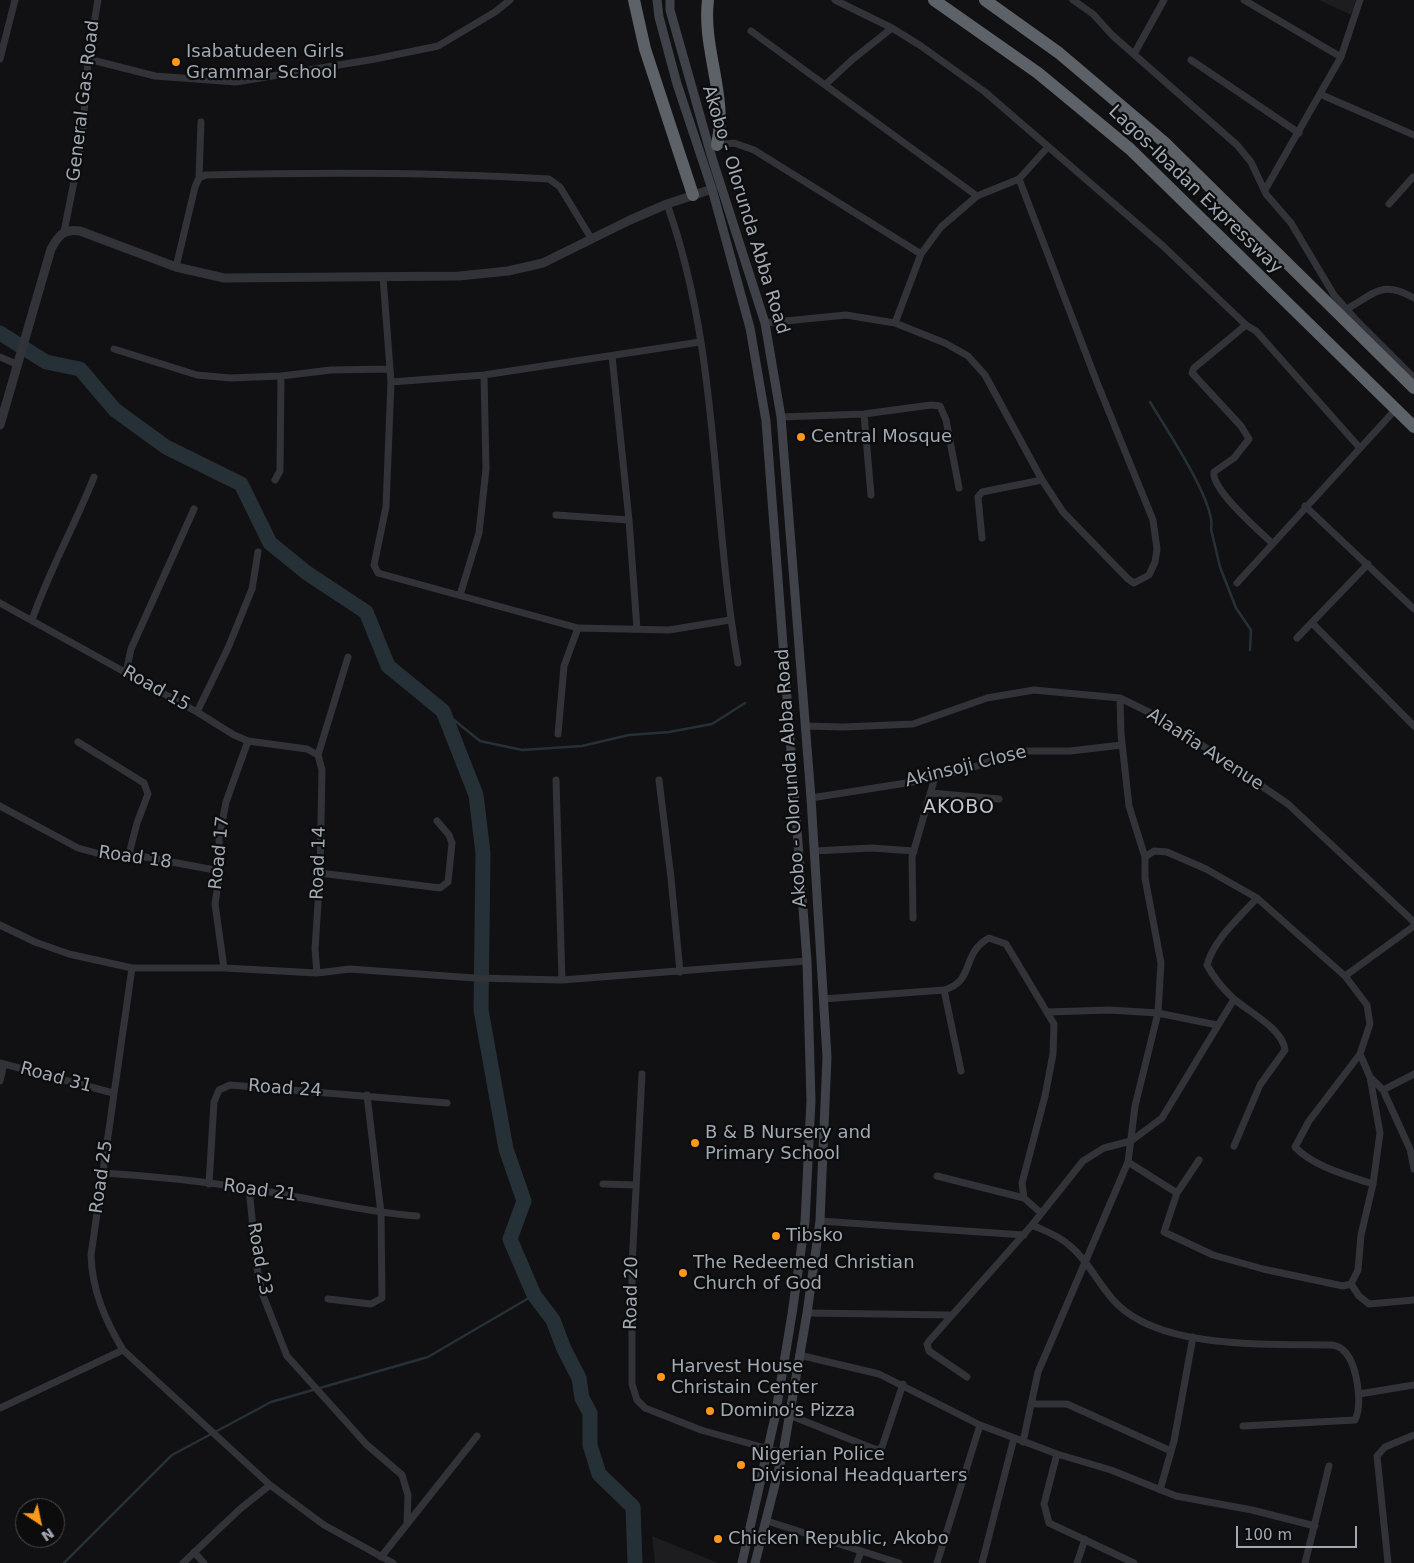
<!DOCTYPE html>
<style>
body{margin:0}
#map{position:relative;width:1414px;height:1563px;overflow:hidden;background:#111113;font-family:"DejaVu Sans",sans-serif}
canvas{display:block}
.north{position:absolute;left:15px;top:1498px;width:50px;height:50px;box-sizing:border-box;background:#0c0c0d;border:1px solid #484b50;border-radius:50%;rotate:146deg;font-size:14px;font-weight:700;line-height:20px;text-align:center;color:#a1a9b4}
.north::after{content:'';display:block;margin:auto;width:18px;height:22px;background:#ff991c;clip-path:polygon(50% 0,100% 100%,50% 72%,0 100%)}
.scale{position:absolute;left:1236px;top:1526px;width:121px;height:22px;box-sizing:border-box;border:2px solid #a1a9b4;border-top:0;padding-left:6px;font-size:15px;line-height:18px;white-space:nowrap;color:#a1a9b4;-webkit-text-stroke:4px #0c0c0d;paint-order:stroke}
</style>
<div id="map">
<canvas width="1414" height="1563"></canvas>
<div class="north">N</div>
<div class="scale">100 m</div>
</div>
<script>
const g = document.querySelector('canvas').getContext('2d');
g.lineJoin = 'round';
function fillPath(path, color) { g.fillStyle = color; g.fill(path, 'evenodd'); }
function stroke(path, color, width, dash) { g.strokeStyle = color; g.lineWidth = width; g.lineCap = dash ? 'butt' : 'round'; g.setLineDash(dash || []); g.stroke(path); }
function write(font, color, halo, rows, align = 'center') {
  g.font = font + ' "DejaVu Sans",sans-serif'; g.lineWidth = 4.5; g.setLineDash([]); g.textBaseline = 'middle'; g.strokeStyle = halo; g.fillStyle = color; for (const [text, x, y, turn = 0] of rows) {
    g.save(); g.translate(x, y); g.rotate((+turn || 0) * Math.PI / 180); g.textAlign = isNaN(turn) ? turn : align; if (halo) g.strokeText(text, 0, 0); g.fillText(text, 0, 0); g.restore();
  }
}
fillPath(new Path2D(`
 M 1319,0 L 1356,0 L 1351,15 Z
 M 652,1536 L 718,1563 L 655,1563 Z`), '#1d1d20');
stroke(new Path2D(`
 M 1150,402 C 1165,427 1217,504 1211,529 L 1220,567 L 1236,608 L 1251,630 L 1250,650
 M 443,711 L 480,741 L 522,750 L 582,746 L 629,735 L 669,732 L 712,724 L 745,703
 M 64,1563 L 172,1455 L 271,1402 L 428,1357 L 534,1295`), '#263137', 2.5);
stroke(new Path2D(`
 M 0,333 L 46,362 L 80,369 L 115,410 L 166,447 L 241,484 L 270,543 L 307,573 L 366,612 L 388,666 L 443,711 L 476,795 L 483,853 L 481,1010 L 506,1149 L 524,1201 L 510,1239 L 534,1295 L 553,1320 L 564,1349 L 579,1378 L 582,1398 L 590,1413 L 590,1445 L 599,1474 L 633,1507 L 635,1563`), '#263137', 15);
stroke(new Path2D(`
 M 835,0 L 892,28 L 921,46 L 985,92 L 1163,246 L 1246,325 L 1256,331 L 1359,447
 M 1073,0 L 1093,14 L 1112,35 L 1237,145 L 1251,162 L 1266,194 L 1291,223 L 1334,295 L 1357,321 L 1414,378
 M 1244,0 L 1341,57
 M 751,31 L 977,196
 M 1134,54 L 1164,0
 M 0,59 L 15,0
 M 88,59 L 155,76 L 236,82 L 375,59 L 438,46 L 495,12 L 510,0
 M 1191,60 L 1299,133
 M 826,84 L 853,59 L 892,28
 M 1322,95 L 1414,135
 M 717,147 L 717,145 L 734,143 L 754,150 L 921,254
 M 199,178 L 206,175 C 321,172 434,172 549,179 L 560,187 L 591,238
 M 1265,190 L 1341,57 L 1360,0
 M 667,204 C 720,352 711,511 738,663
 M 1389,204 L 1413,177
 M 64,232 L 82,141 L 88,59 L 98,0
 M 176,267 L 195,187 L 199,178 L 201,122
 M 383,277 L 391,382 L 386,507 L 374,565 L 378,573 L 578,628 L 669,630 L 730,620
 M 1347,309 C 1375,293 1382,280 1414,298
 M 765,323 L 846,315 L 895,323 L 945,343 L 968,356 L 985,375 L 1042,480 L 1063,512 L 1128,579 L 1134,583 L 1149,575 L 1155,562 L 1157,549 L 1153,520 L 1098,385 L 1019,179
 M 895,323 L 921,254 L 941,227 L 977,196 L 1019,179 L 1047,148
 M 1246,325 L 1194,368 L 1192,373 L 1241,426 L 1249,439 L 1234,458 L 1214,472 C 1211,489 1259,531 1272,543
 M 114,349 L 197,375 L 230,378 L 281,376 L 331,370 L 390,369
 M 612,356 L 629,520 L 637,629
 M 0,357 L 16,364
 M 391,382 L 484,375 L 700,342
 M 864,414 L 871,495
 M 781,417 L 864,414 L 931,405 L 940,406 L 946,420 L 959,488
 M 275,480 L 280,471 L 281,376
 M 1305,506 L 1414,609
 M 556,515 L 629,520
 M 982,538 L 978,497 L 982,492 L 1042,480
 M 1237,583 L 1395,410
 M 460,595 L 479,533 L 486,469 L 484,375
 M 0,603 L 197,712 L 234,735 L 248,741 L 307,749 L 318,755
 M 32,620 C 49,571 75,525 94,477
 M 1312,623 L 1414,726
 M 1297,638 L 1368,564
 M 126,673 L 131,649 L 194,509
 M 197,712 L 228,648 L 252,589 L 258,552
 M 805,726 L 843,727 L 913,724 L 987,698 L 1034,690 L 1120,698 L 1165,720 L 1288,804 L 1414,922
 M 558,734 L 564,666 L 578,628
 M 78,742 L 144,783 L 148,794 L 137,823 L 129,854
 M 318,755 L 348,657
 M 556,780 L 562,980
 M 659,780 L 671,878 L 680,972
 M 931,793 L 999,799
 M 811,798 L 919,781 L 974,767 L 1017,751 L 1070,751 L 1122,745
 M 0,806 L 78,848 L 107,856 L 129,854 L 220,871
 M 814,851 L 872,848 L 914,851
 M 1145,857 L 1154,851 L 1167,852 L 1206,869 L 1257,898 L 1345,976 L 1367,1005 L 1370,1024 L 1360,1054 L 1370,1077 L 1383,1090 L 1410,1149 L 1414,1169
 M 320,873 L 440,888 L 448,882 L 452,843 L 449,835 L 437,821
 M 913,918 L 912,857 L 935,777
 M 0,925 L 35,942 L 69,954 L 132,968 L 224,968 L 317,973 L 350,969 L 474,978 L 562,980 L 807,961
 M 132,968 L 91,1255 C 92,1290 105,1320 123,1350 L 270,1485 L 324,1525 L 393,1563
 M 224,968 L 215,904 L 220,871 L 219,839 L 226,802 L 248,741
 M 317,973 L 315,949 L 320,873 L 322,770 L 318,755
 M 1345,976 L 1414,926
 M 944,990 L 961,1071
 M 823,999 L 944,990 C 976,981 960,954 989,938 L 1006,944 L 1054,1024 L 1053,1054 L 1045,1096 L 1022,1183 L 1024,1198 L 1041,1213
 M 1048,1012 L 1109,1010 L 1158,1013 L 1217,1025
 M 1360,1054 L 1309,1121 L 1295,1147 C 1314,1167 1347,1175 1373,1184
 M 0,1063 L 113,1093
 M 642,1074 L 632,1266 L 632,1384 L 637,1400 L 645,1408 L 701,1430 L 783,1453
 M 0,1081 L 4,1064
 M 1383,1090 L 1414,1074
 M 1234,1146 L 1260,1085 L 1285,1050 C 1283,1029 1249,1012 1234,999 C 1223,989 1214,978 1207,965 C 1214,939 1239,918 1257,898
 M 1199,1160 L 1177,1193 L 1164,1232 L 1213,1255 L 1263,1269 L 1343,1286 L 1351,1284 L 1358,1270 L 1361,1235 L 1373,1184 L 1380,1133 L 1370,1077
 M 1128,1162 L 1177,1193
 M 103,1173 C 152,1176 202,1181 251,1189 C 307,1197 361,1212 417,1216
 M 937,1176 L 1024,1198
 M 209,1184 L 214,1102 L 219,1090 L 230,1085 L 447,1103
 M 603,1184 L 636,1185
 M 249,1188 L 257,1268 L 262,1293 L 287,1356 L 366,1444 L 402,1475 L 408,1495 L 407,1523
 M 820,1221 L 1024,1235
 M 1032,1225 C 1045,1231 1058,1235 1069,1245 C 1089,1261 1099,1286 1117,1304 C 1163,1350 1271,1344 1333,1345 C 1336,1346 1341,1347 1343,1350 C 1357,1362 1363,1404 1355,1420 L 1243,1426
 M 1351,1284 L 1359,1296 L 1369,1304 L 1414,1300
 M 328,1299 L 371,1304 L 382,1298 L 381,1213 L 367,1095
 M 807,1313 L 950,1315
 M 799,1355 L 879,1374 L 980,1425 L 1057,1454 L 1111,1470 L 1176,1496 L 1252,1510 L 1315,1526
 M 967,1377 L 929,1351 L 927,1344 L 930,1340 L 1032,1225 L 1083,1161 L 1104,1148 L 1131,1141 L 1162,1118 L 1234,999
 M 1359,1394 L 1414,1385
 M 1031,1404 L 1067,1404 L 1171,1451
 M 0,1408 L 123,1350
 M 789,1415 L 877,1450 L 882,1447 L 903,1384
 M 1023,1442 L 1038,1372 L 1128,1162 L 1135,1106 L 1158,1013 L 1161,963 L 1145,878 L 1145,857 L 1129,806 L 1121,734 L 1120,698
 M 1057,1454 L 1044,1504 L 1049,1523 L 1134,1563
 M 1160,1490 L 1174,1441 L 1193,1337
 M 767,1521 L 899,1563
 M 194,1552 L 204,1563
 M 381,1557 L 477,1436
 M 183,1563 L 240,1509 L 270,1485
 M 857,1563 L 861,1551
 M 937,1563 L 980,1425
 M 982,1563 L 1014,1438
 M 1077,1563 L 1085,1539
 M 1305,1563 L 1329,1466
 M 1388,1563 L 1377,1456 L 1385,1447 L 1414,1435`), '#323338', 7);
stroke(new Path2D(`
 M 0,425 L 51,249 C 58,236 64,228 80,231 L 176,267 L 224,278 L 459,276 L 508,271 L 543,263 L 630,220 L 667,204 L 712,189`), '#323338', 9);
stroke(new Path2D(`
 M 657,0 L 659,17 L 677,84 L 712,189 L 750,328 L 766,421 L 807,961 L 811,1100 L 805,1222 L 792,1314 L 775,1417 L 742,1563
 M 670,0 L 670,10 L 712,158 L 765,323 L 781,417 L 811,798 L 827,1057 L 820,1221 L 807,1313 L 783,1453 L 755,1563`), '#3f4248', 9);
stroke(new Path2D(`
 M 634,0 L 645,49 L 693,195
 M 708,0 C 702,48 728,97 717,145
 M 934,0 L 1038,73 L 1130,149 L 1414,427
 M 985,0 L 1059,53 L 1164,142 L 1414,388`), '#5d6269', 12);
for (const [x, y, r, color] of [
 [176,62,5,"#ff991c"],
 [801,437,5,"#ff991c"],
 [695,1143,5,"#ff991c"],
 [776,1236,5,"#ff991c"],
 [683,1273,5,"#ff991c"],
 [661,1377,5,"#ff991c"],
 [710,1411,5,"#ff991c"],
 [741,1465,5,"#ff991c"],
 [718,1539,5,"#ff991c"]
]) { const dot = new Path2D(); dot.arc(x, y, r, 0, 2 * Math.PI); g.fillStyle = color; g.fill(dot); stroke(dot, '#0c0c0d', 2); }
write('18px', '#a1a9b4', '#0c0c0d', [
 ["Isabatudeen Girls",186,52],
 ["Grammar School",186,73],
 ["Central Mosque",811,437],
 ["B & B Nursery and",705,1133],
 ["Primary School",705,1154],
 ["Tibsko",786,1236],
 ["The Redeemed Christian",693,1263],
 ["Church of God",693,1284],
 ["Harvest House",671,1367],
 ["Christain Center",671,1388],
 ["Domino's Pizza",720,1411],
 ["Nigerian Police",751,1455],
 ["Divisional Headquarters",751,1476],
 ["Chicken Republic, Akobo",728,1539]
], 'left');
write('18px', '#a1a9b4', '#0c0c0d', [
 ["General Gas Road",84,101,-83],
 ["Lagos-Ibadan Expressway",1195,190,44],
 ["Akobo - Olorunda Abba Road",745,210,73],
 ["Road 15",156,689,29],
 ["Alaafia Avenue",1205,750,33],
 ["Akinsoji Close",966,767,-14],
 ["Akobo - Olorunda Abba Road",792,778,-94],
 ["Road 17",220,853,-84],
 ["Road 18",135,858,8],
 ["Road 14",319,863,-88],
 ["Road 31",56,1078,15],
 ["Road 24",285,1089,4],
 ["Road 25",102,1177,-82],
 ["Road 21",260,1191,8],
 ["Road 23",259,1259,80],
 ["Road 20",632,1293,-89]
]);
g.letterSpacing = '1px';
write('19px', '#c2c7d0', '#0c0c0d', [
 ["AKOBO",959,808]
]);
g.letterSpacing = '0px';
</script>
